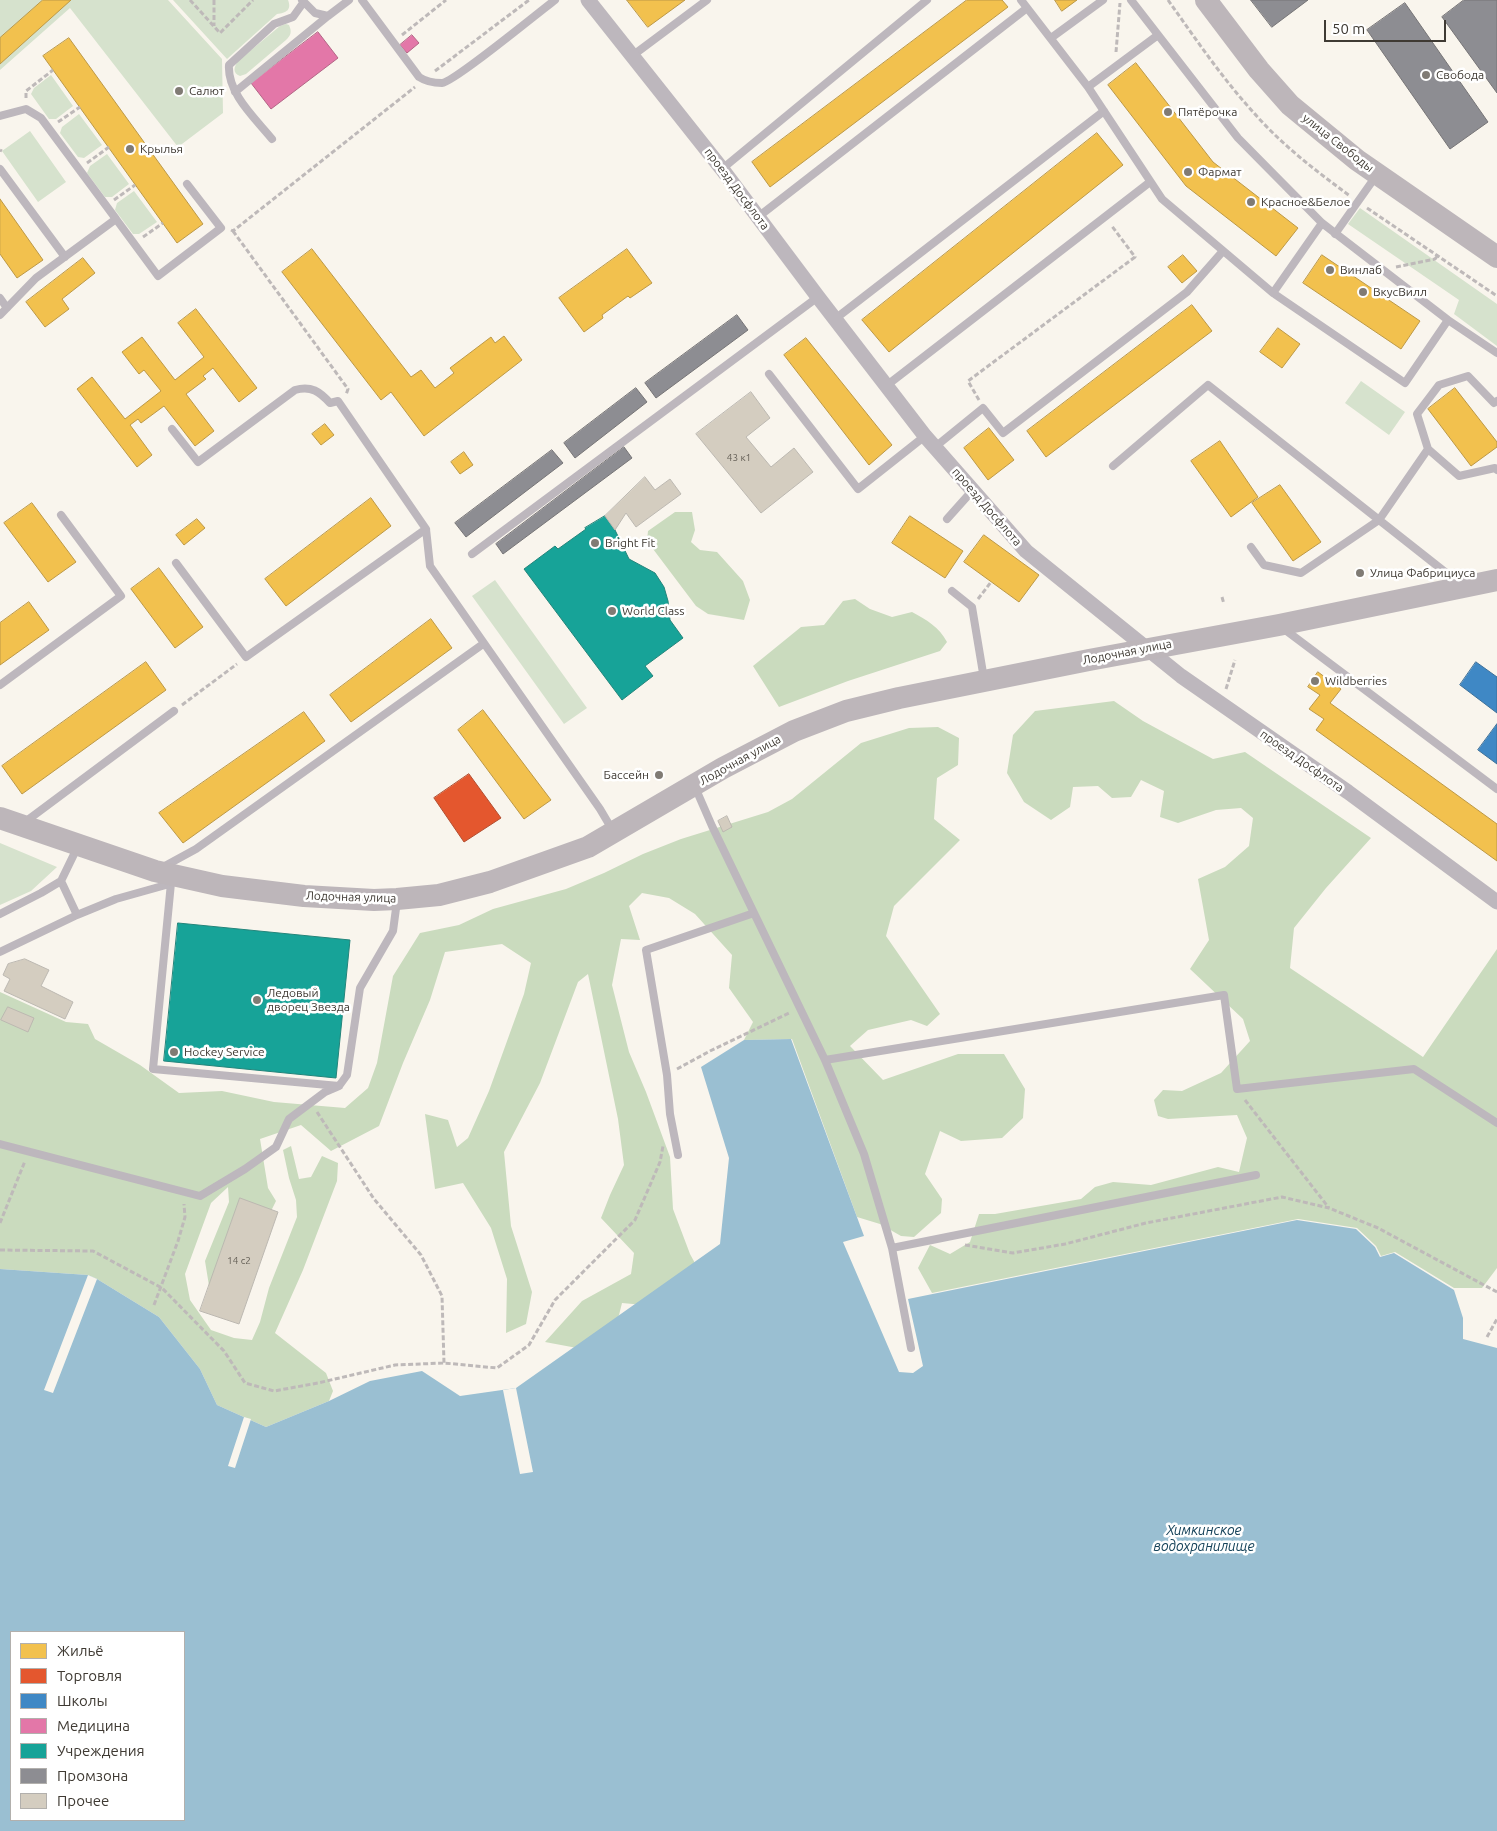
<!DOCTYPE html>
<meta charset="utf-8">
<style>
body{margin:0}
#map{position:relative;width:1497px;height:1831px;overflow:hidden;background:#f9f5ed;font-family:Ubuntu,sans-serif}
canvas{display:block}
.legend{position:absolute;left:10px;top:1631px;width:175px;height:190px;box-sizing:border-box;background:#fff;border:1px solid #b2b0ad;margin:0;padding:6px 9px;list-style:none;font-size:15px;color:#3f3a33}
.legend li{display:flex;align-items:center;gap:10px;height:25px}
.legend b{width:25px;border:1px solid #b2b0ad}
.scale{position:absolute;left:1324px;top:20px;width:122px;height:22px;box-sizing:border-box;border:2px solid #3f3a33;border-top:0;padding-left:6px;font-size:15px;line-height:18px;white-space:nowrap;color:#3f3a33;-webkit-text-stroke:4px #fff;paint-order:stroke}
</style>
<div id="map">
<canvas width="1497" height="1831"></canvas>
<ul class="legend">
<li><b style="height:14px;background:#f2c14e"></b>Жильё</li>
<li><b style="height:14px;background:#e4572e"></b>Торговля</li>
<li><b style="height:14px;background:#3f88c5"></b>Школы</li>
<li><b style="height:14px;background:#e377a8"></b>Медицина</li>
<li><b style="height:14px;background:#17a398"></b>Учреждения</li>
<li><b style="height:14px;background:#8d8d92"></b>Промзона</li>
<li><b style="height:14px;background:#d4cdc0"></b>Прочее</li>
</ul>
<div class="scale">50 m</div>
</div>
<script>
const g = document.querySelector('canvas').getContext('2d');
g.lineJoin = 'round';
function fillPath(path, color) { g.fillStyle = color; g.fill(path, 'evenodd'); }
function stroke(path, color, width, dash) { g.strokeStyle = color; g.lineWidth = width; g.lineCap = dash ? 'butt' : 'round'; g.setLineDash(dash || []); g.stroke(path); }
function write(font, color, halo, rows, align = 'center') {
  g.font = font + ' Ubuntu,sans-serif'; g.lineWidth = 5; g.setLineDash([]); g.textBaseline = 'middle'; g.strokeStyle = halo; g.fillStyle = color; for (const [text, x, y, turn = 0] of rows) {
    g.save(); g.translate(x, y); g.rotate((+turn || 0) * Math.PI / 180); g.textAlign = isNaN(turn) ? turn : align; if (halo) g.strokeText(text, 0, 0); g.fillText(text, 0, 0); g.restore();
  }
}
fillPath(new Path2D(`
 M 0,0 L 168,0 L 222,59 L 223,113 L 178,147 L 70,8 L 0,70 Z
 M 173,0 L 288,0 C 292,10 286,13 277,14 L 227,59 Z
 M 286,24 L 289,25 C 292,32 291,35 286,40 L 246,74 L 240,76 C 232,73 234,67 238,61 L 280,26 Z
 M 51,75 L 73,106 L 56,119 L 49,119 L 31,94 L 34,88 Z
 M 79,114 L 102,145 L 84,158 L 78,157 L 60,133 L 62,127 Z
 M 30,131 L 66,182 L 38,202 L 2,151 Z
 M 107,154 L 129,184 L 112,197 L 105,197 L 87,173 L 90,166 Z
 M 134,191 L 157,222 L 139,234 L 133,234 L 115,210 L 117,203 Z
 M 1360,208 L 1497,304 L 1497,346 L 1454,314 L 1459,300 L 1348,224 Z
 M 1361,381 L 1405,412 L 1389,435 L 1345,403 Z
 M 495,580 L 587,708 L 564,724 L 472,596 Z
 M 0,843 L 57,867 L 31,891 L 0,905 Z`), '#d6e2cd');
fillPath(new Path2D(`
 M 675,512 L 692,512 L 695,530 L 691,542 L 700,550 L 717,552 L 743,581 L 750,600 L 744,620 L 708,614 L 696,606 L 647,541 L 648,531 Z
 M 855,599 L 870,609 L 892,617 L 912,612 C 927,620 939,627 947,642 L 940,651 L 848,681 L 779,707 L 753,666 L 801,627 L 824,625 L 843,601 Z
 M 1114,701 L 1143,721 L 1213,759 L 1245,752 L 1371,838 L 1326,888 L 1294,928 L 1290,968 L 1423,1057 L 1497,949 L 1497,1268 L 1482,1288 L 1454,1288 L 1395,1252 L 1381,1256 L 1376,1246 L 1357,1228 L 1298,1219 L 932,1293 L 918,1268 L 930,1245 L 950,1254 L 970,1242 L 979,1214 L 995,1214 L 1081,1199 L 1095,1187 L 1113,1182 L 1151,1185 L 1218,1167 L 1239,1172 L 1247,1138 L 1237,1115 L 1168,1119 L 1158,1116 L 1154,1100 L 1163,1090 L 1182,1091 L 1221,1073 L 1250,1041 L 1243,1019 L 1190,969 L 1209,940 L 1198,879 L 1225,867 L 1249,846 L 1253,818 L 1241,808 L 1216,810 L 1178,823 L 1160,817 L 1164,791 L 1141,780 L 1131,797 L 1112,798 L 1098,786 L 1073,787 L 1070,807 L 1051,820 L 1024,802 L 1007,773 L 1013,735 L 1035,711 Z
 M 938,727 L 959,738 L 958,765 L 937,778 L 934,819 L 960,840 L 894,906 L 886,936 L 940,1014 L 927,1026 L 911,1020 L 868,1030 L 850,1046 L 883,1080 L 958,1054 L 1004,1054 L 1025,1089 L 1023,1118 L 1002,1138 L 961,1141 L 940,1131 L 925,1174 L 942,1199 L 941,1213 L 914,1237 L 901,1236 L 880,1224 L 857,1217 L 792,1039 L 744,1040 L 753,1022 L 729,988 L 732,955 L 695,914 L 669,898 L 642,893 L 629,906 L 640,940 L 621,939 L 612,985 L 629,1052 L 646,1092 L 670,1157 L 673,1209 L 690,1254 L 702,1276 L 644,1305 L 622,1303 L 615,1331 L 577,1348 L 545,1342 L 582,1301 L 631,1274 L 634,1253 L 601,1218 L 610,1195 L 624,1165 L 618,1119 L 588,974 L 578,982 L 540,1083 L 504,1152 L 511,1226 L 532,1292 L 526,1324 L 506,1333 L 507,1279 L 491,1228 L 463,1183 L 435,1189 L 425,1114 L 448,1120 L 457,1147 L 468,1138 L 489,1091 L 524,994 L 531,963 L 502,944 L 445,952 L 430,1000 L 403,1063 L 379,1126 L 331,1151 L 301,1125 L 260,1139 L 268,1188 L 276,1201 L 270,1213 L 211,1298 L 205,1261 L 229,1202 L 228,1187 L 211,1203 L 185,1274 L 190,1300 L 211,1330 L 234,1338 L 252,1340 L 260,1322 L 269,1288 L 297,1217 L 296,1200 L 289,1178 L 283,1150 L 291,1146 L 299,1179 L 311,1177 L 322,1156 L 338,1163 L 337,1181 L 303,1270 L 275,1333 L 326,1373 L 333,1391 L 329,1401 L 266,1427 L 217,1405 L 200,1369 L 159,1317 L 97,1279 L 88,1275 L 0,1269 L 0,992 L 66,1022 L 88,1024 L 95,1039 L 140,1065 L 179,1093 L 222,1091 L 274,1102 L 345,1108 L 368,1088 L 377,1063 L 393,976 L 420,933 L 459,925 L 493,909 L 566,889 L 604,873 L 643,854 L 681,839 L 768,812 L 792,799 L 861,743 L 909,728 Z`), '#cadbbe');
fillPath(new Path2D(`
 M 791,1039 L 864,1236 L 843,1242 L 899,1372 L 913,1373 L 923,1366 L 908,1299 L 1297,1220 L 1356,1229 L 1375,1247 L 1380,1257 L 1394,1253 L 1454,1290 L 1463,1318 L 1463,1339 L 1497,1348 L 1497,1831 L 0,1831 L 0,1269 L 88,1275 L 97,1279 L 159,1317 L 200,1369 L 217,1405 L 266,1427 L 329,1401 L 370,1381 L 422,1371 L 460,1396 L 516,1388 L 720,1244 L 729,1158 L 701,1067 L 744,1040 ZM 11,1632 L 184,1632 L 184,1820 L 11,1820 Z`), '#9abfd2');
fillPath(new Path2D(`
 M 88,1275 L 97,1279 L 53,1393 L 44,1390 Z
 M 516,1388 L 533,1472 L 520,1474 L 503,1390 Z
 M 244,1417 L 251,1419 L 235,1468 L 228,1466 Z`), '#f9f5ed');
const homes = new Path2D(`
 M 43,0 L 71,0 L 0,64 L 0,38 Z
 M 627,0 L 685,0 L 648,27 Z
 M 967,0 L 1002,0 L 1008,7 L 770,187 L 752,162 Z
 M 1055,0 L 1077,0 L 1062,11 Z
 M 69,38 L 203,224 L 177,243 L 43,56 Z
 M 1136,63 L 1213,162 L 1298,228 L 1276,256 L 1186,186 L 1108,85 Z
 M 1097,133 L 1123,165 L 889,352 L 862,320 Z
 M 0,199 L 43,260 L 17,278 L 0,254 Z
 M 312,249 L 411,377 L 421,370 L 435,388 L 454,373 L 450,368 L 491,337 L 495,343 L 504,336 L 522,360 L 424,436 L 391,392 L 381,400 L 282,272 Z
 M 627,249 L 652,283 L 630,298 L 628,296 L 602,315 L 603,318 L 584,332 L 559,298 Z
 M 1183,255 L 1197,271 L 1182,283 L 1168,267 Z
 M 1322,255 L 1420,321 L 1401,349 L 1303,283 Z
 M 83,258 L 95,273 L 62,299 L 69,309 L 45,327 L 26,302 Z
 M 1192,305 L 1212,331 L 1046,457 L 1027,431 Z
 M 196,309 L 257,388 L 239,402 L 213,368 L 203,376 L 206,379 L 186,394 L 214,431 L 195,446 L 164,406 L 141,423 L 138,419 L 130,425 L 152,455 L 137,467 L 77,389 L 92,377 L 125,419 L 161,391 L 144,370 L 139,374 L 122,352 L 142,337 L 175,380 L 204,357 L 178,323 Z
 M 1278,328 L 1300,344 L 1282,368 L 1260,352 Z
 M 806,338 L 892,445 L 869,465 L 784,355 Z
 M 1455,388 L 1497,442 L 1497,447 L 1471,466 L 1428,409 Z
 M 325,424 L 334,435 L 321,445 L 312,434 Z
 M 989,428 L 1014,460 L 988,480 L 964,448 Z
 M 1220,441 L 1258,497 L 1231,517 L 1191,461 Z
 M 464,452 L 473,465 L 460,474 L 451,462 Z
 M 1280,485 L 1321,542 L 1293,561 L 1252,503 Z
 M 371,498 L 391,526 L 286,606 L 265,579 Z
 M 32,503 L 76,562 L 48,582 L 4,523 Z
 M 910,516 L 963,551 L 945,578 L 892,543 Z
 M 197,519 L 205,528 L 184,545 L 176,535 Z
 M 984,535 L 1039,575 L 1019,602 L 964,562 Z
 M 159,568 L 203,627 L 175,648 L 131,589 Z
 M 29,602 L 49,630 L 0,665 L 0,623 Z
 M 431,619 L 452,648 L 351,722 L 330,695 Z
 M 146,662 L 166,690 L 22,794 L 2,766 Z
 M 1318,672 L 1341,689 L 1330,703 L 1497,824 L 1497,861 L 1316,730 L 1324,719 L 1309,709 L 1320,695 L 1308,687 Z
 M 483,710 L 551,800 L 524,819 L 458,730 Z
 M 304,712 L 325,741 L 183,843 L 159,813 Z`);
fillPath(homes, '#f2c14e');
stroke(homes, '#bc9846', 1);
const shops = new Path2D(`
 M 469,774 L 501,818 L 464,842 L 434,798 Z`);
fillPath(shops, '#e4572e');
stroke(shops, '#b24e30', 1);
const schools = new Path2D(`
 M 1476,662 L 1497,677 L 1497,713 L 1460,685 Z
 M 1497,724 L 1497,764 L 1478,750 Z`);
fillPath(schools, '#3f88c5');
stroke(schools, '#3f7199', 1);
const health = new Path2D(`
 M 318,32 L 338,58 L 271,109 L 251,83 Z
 M 412,35 L 419,43 L 407,53 L 400,45 Z`);
fillPath(health, '#e377a8');
stroke(health, '#b26585', 1);
const public = new Path2D(`
 M 605,516 L 615,530 L 629,559 L 655,573 L 664,587 L 668,601 L 670,620 L 683,638 L 645,666 L 653,676 L 622,700 L 524,569 L 555,546 L 558,549 L 586,529 L 585,528 Z
 M 178,923 L 350,940 L 336,1078 L 164,1061 Z`);
fillPath(public, '#17a398');
stroke(public, '#23847a', 1);
const industry = new Path2D(`
 M 1251,0 L 1308,0 L 1272,27 Z
 M 1464,0 L 1497,0 L 1497,93 L 1442,17 Z
 M 1405,3 L 1488,122 L 1450,149 L 1367,30 Z
 M 737,315 L 748,330 L 656,398 L 645,383 Z
 M 636,388 L 647,402 L 575,458 L 564,443 Z
 M 624,447 L 632,458 L 503,554 L 496,544 Z
 M 552,450 L 563,463 L 466,537 L 455,523 Z`);
fillPath(industry, '#8d8d92');
stroke(industry, '#767476', 1);
const building = new Path2D(`
 M 751,392 L 770,418 L 746,437 L 771,467 L 794,448 L 813,472 L 761,513 L 696,434 Z
 M 645,477 L 655,490 L 670,479 L 681,494 L 636,527 L 626,513 L 615,530 L 605,516 Z
 M 727,816 L 732,827 L 723,832 L 718,821 Z
 M 25,959 L 49,970 L 41,986 L 73,1002 L 65,1019 L 4,991 L 10,979 L 3,975 L 8,964 Z
 M 8,1007 L 34,1018 L 28,1032 L 1,1020 Z
 M 240,1198 L 278,1212 L 239,1324 L 200,1311 Z`);
fillPath(building, '#d4cdc0');
stroke(building, '#bcb8b1', 1);
stroke(new Path2D(`
 M 190,0 L 220,33 L 253,0
 M 214,0 L 214,26
 M 1168,0 C 1195,38 1222,78 1254,113 C 1282,145 1316,171 1350,196
 M 402,35 L 446,0
 M 1116,52 L 1120,3
 M 435,71 L 529,0
 M 26,98 L 26,91 L 53,70
 M 58,122 L 80,107
 M 0,150 L 2,151
 M 87,163 L 109,147
 M 114,200 L 135,185
 M 1367,208 L 1497,296
 M 231,230 L 233,231 L 415,87
 M 233,231 L 348,389 L 346,395
 M 143,237 L 163,223
 M 1396,267 L 1435,259 L 1438,255
 M 979,400 L 968,381 L 1135,257 L 1111,225
 M 1222,597 L 1224,604
 M 978,599 L 991,582
 M 1226,689 L 1235,660
 M 182,705 L 237,664
 M 677,1069 L 710,1051 L 789,1013
 M 1245,1100 L 1329,1208
 M 317,1112 L 374,1199 L 421,1255 L 442,1296 L 444,1363
 M 0,1223 L 25,1161
 M 965,1245 L 1013,1253 L 1065,1244 L 1146,1223 L 1282,1197 L 1329,1208 L 1378,1228 L 1497,1292
 M 0,1250 L 93,1251 L 162,1288 L 224,1351 L 245,1383 L 274,1391 L 318,1383 L 395,1365 L 444,1363 L 497,1368 L 529,1345 L 555,1300 L 635,1220 L 660,1162 L 663,1146
 M 154,1305 L 178,1241 L 185,1217 L 184,1204
 M 1487,1337 L 1497,1319`), '#beb9b9', 3, [5, 2.5]);
stroke(new Path2D(`
 M 302,0 L 315,13 L 328,16 L 349,0
 M 362,0 L 419,77 C 425,81 435,83 442,83 C 454,82 539,12 555,0
 M 1021,0 L 1088,87 L 1162,199 L 1273,293 L 1322,223
 M 1131,0 L 1238,138 L 1322,223 L 1448,320 L 1497,353
 M 1051,38 L 1103,0
 M 632,56 L 707,0
 M 1088,87 L 1158,35
 M 235,92 L 328,16
 M 0,116 L 26,109 L 41,118 L 116,219 L 36,278 L 0,315
 M 272,139 C 255,118 227,93 229,65 L 274,24 L 293,17 L 303,3
 M 0,169 L 65,257
 M 722,169 L 927,0
 M 758,217 L 1027,8
 M 116,219 L 158,276 L 221,228 L 187,184
 M 1335,234 L 1376,176
 M 1273,293 L 1405,383 L 1448,320
 M 0,298 L 7,308
 M 835,319 L 1104,111
 M 769,374 L 858,489 L 925,436
 M 886,386 L 1150,182
 M 172,429 L 198,462 L 295,390 C 311,385 320,392 330,403 L 338,401 L 426,529 L 430,566 L 600,809 L 613,831
 M 935,447 L 983,408 L 1003,433 L 1187,292 L 1223,251
 M 1428,449 L 1459,476 L 1495,468 L 1497,470
 M 1113,466 L 1208,385 L 1459,583
 M 947,519 L 972,491
 M 1251,547 L 1264,565 L 1301,573 L 1379,520 L 1428,449 L 1417,414 L 1439,385 L 1468,376 L 1494,403 L 1497,401
 M 472,554 L 818,297
 M 176,563 L 246,657 L 426,529
 M 952,591 L 972,607 L 984,679
 M 1284,629 L 1497,789
 M 0,685 L 121,596 L 61,515
 M 695,787 L 712,826 L 825,1060 L 864,1154 L 892,1248 L 1256,1175
 M 25,822 L 174,711
 M 163,867 L 196,849 L 483,644
 M 61,881 L 77,915
 M 171,883 L 153,1069 L 339,1086 L 347,1075 L 360,988 L 393,931 L 397,901
 M 0,914 L 41,893 L 61,881 L 78,846
 M 0,952 L 77,915 L 116,899 L 173,883
 M 825,1060 L 1224,995 L 1237,1089 L 1414,1069 L 1497,1123
 M 0,1144 L 200,1196 L 245,1169 L 276,1147 L 289,1119 L 325,1092 L 339,1086
 M 678,1155 L 670,1114 L 667,1075 L 646,950 L 754,913
 M 892,1248 L 911,1348`), '#bdb7bd', 8);
stroke(new Path2D(`
 M 588,0 L 722,169 L 818,297 L 925,436 L 1026,551 L 1181,676 L 1348,792 L 1497,902`), '#bdb7bd', 15);
stroke(new Path2D(`
 M 1206,0 L 1259,70 L 1290,105 L 1357,160 L 1497,257
 M 0,818 L 155,871 L 222,886 L 304,896 L 374,900 L 397,899 L 439,895 L 490,882 L 588,847 L 723,768 L 794,731 L 846,711 L 899,698 L 1089,660 L 1279,625 L 1497,580`), '#bdb6ba', 22);
for (const [x, y, r, color] of [
 [1426,75,5,"#807b74"],
 [179,91,5,"#807b74"],
 [1168,112,5,"#807b74"],
 [130,149,5,"#807b74"],
 [1188,172,5,"#807b74"],
 [1251,202,5,"#807b74"],
 [1330,270,5,"#807b74"],
 [1363,292,5,"#807b74"],
 [595,543,5,"#807b74"],
 [1360,573,5,"#807b74"],
 [612,611,5,"#807b74"],
 [1315,681,5,"#807b74"],
 [659,775,5,"#807b74"],
 [257,1000,5,"#807b74"],
 [174,1052,5,"#807b74"]
]) { const dot = new Path2D(); dot.arc(x, y, r, 0, 2 * Math.PI); g.fillStyle = color; g.fill(dot); stroke(dot, '#fff', 2); }
write('10px', '#645f56', null, [
 ["43 к1",739,458],
 ["14 с2",239,1261]
]);
write('12px', '#3f3a33', '#fff', [
 ["Свобода",1436,75],
 ["Салют",189,91],
 ["Пятёрочка",1178,112],
 ["Крылья",140,149],
 ["Фармат",1198,172],
 ["Красное&Белое",1261,202],
 ["Винлаб",1340,270],
 ["ВкусВилл",1373,292],
 ["Bright Fit",605,543],
 ["Улица Фабрициуса",1370,573],
 ["World Class",622,611],
 ["Wildberries",1325,681],
 ["Бассейн",649,775,"right"],
 ["Ледовый",267,993],
 ["дворец Звезда",267,1007],
 ["Hockey Service",184,1052]
], 'left');
write('12px', '#3f3a33', '#fff', [
 ["улица Свободы",1338,143,38],
 ["проезд Досфлота",737,189,53],
 ["проезд Досфлота",987,507,49],
 ["Лодочная улица",1127,652,-11],
 ["Лодочная улица",740,760,-29],
 ["проезд Досфлота",1302,761,35],
 ["Лодочная улица",351,897,2]
]);
write('italic 14px', '#154259', '#fff', [
 ["Химкинское",1204,1530],
 ["водохранилище",1204,1546]
]);
</script>
